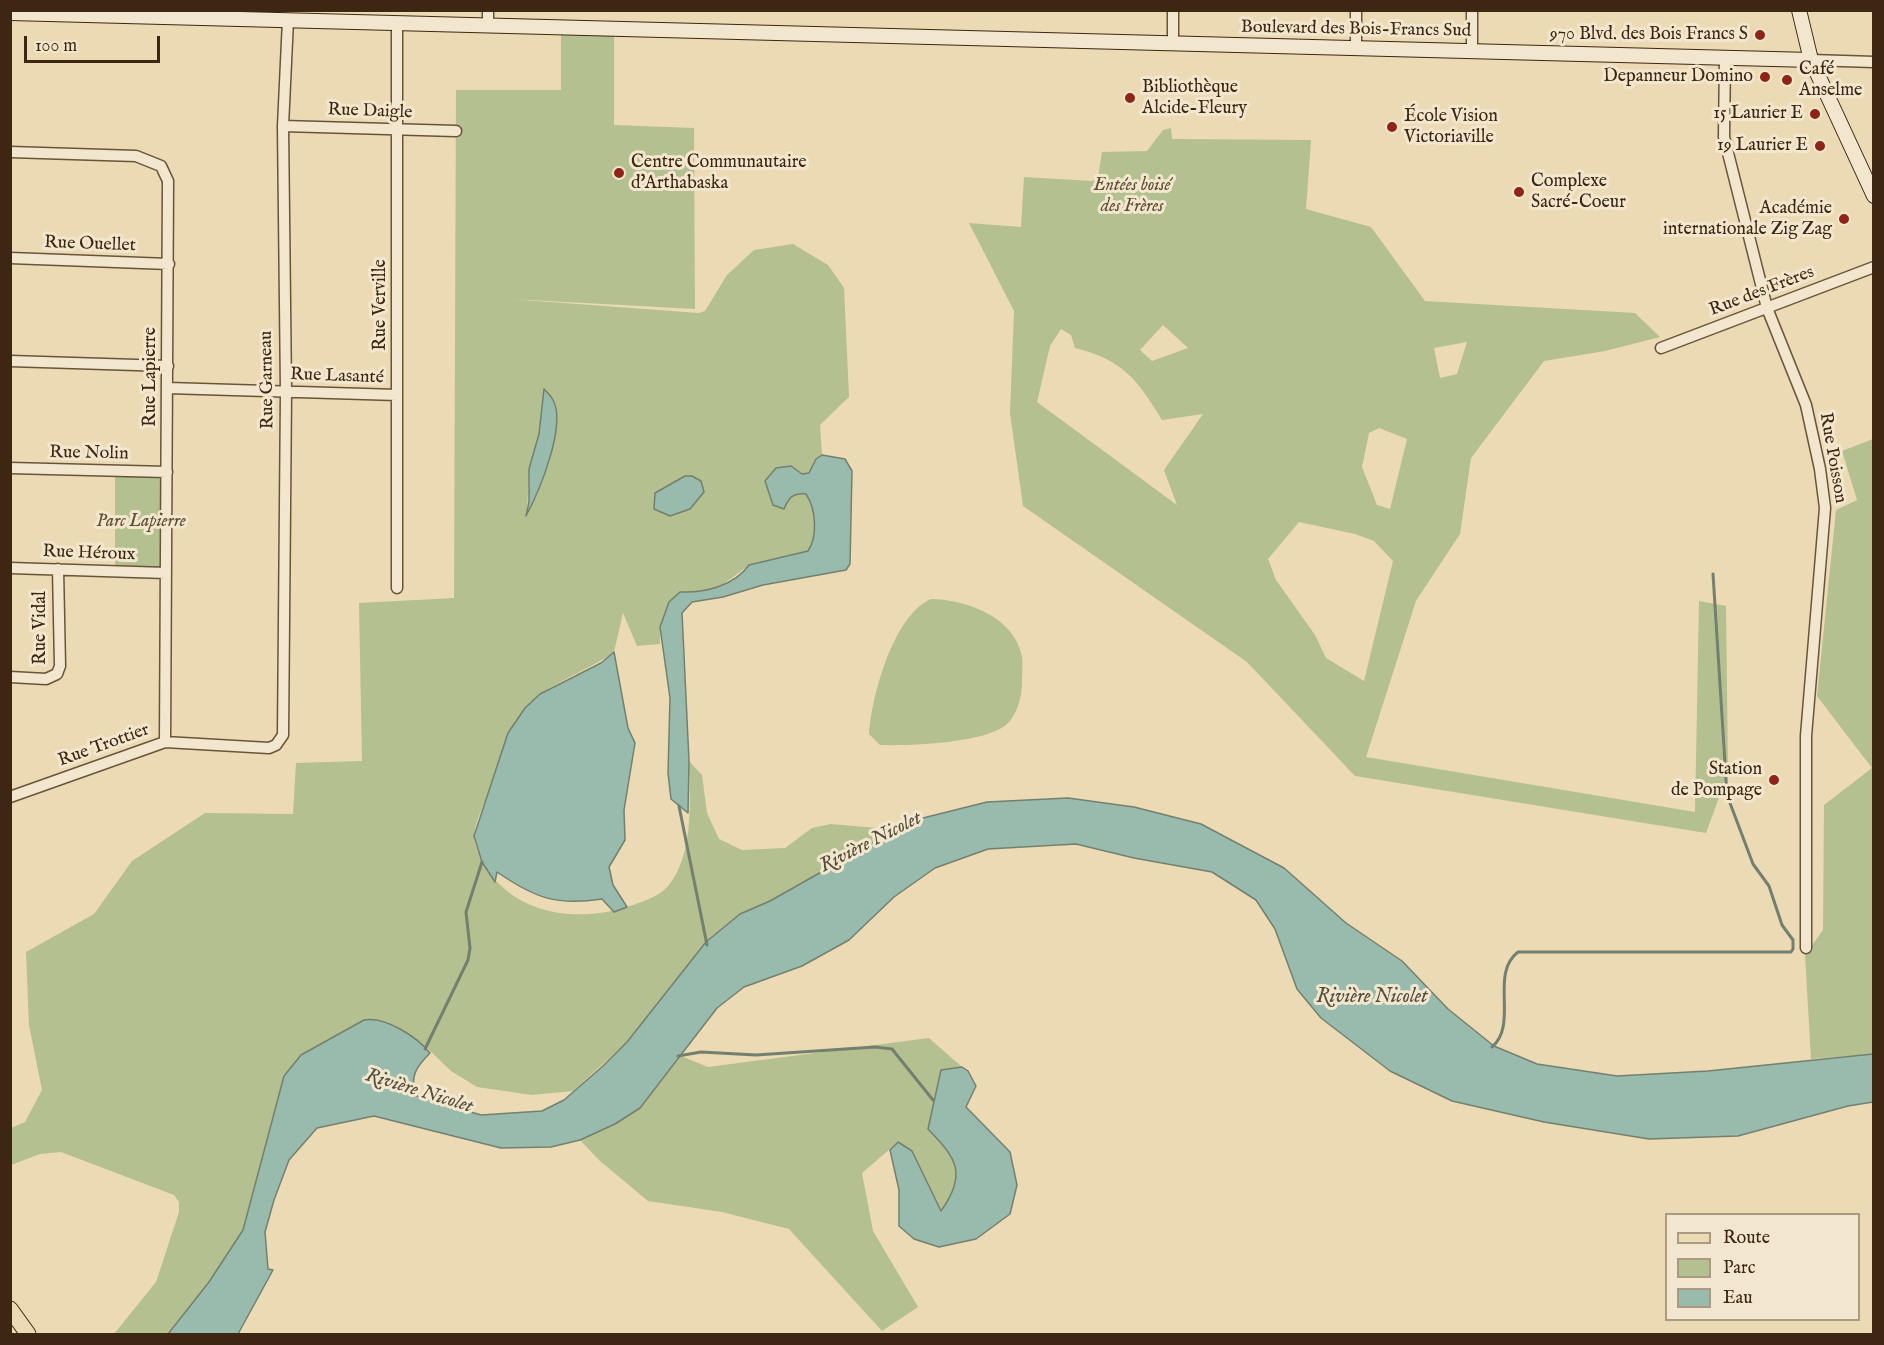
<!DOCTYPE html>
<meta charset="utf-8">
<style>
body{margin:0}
#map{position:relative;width:1884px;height:1345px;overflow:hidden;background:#ebdab3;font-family:"IM FELL English",serif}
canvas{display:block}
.frame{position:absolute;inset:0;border:12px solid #3e2712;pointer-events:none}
.legend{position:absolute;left:1665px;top:1213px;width:195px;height:108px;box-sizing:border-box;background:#f2e7ce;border:2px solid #aa9a83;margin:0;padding:8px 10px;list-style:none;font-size:18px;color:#3e2712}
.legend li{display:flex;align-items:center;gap:12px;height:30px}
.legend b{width:30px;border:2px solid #aa9a83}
.scale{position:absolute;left:24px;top:36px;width:136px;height:27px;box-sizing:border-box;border:3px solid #3e2712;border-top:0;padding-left:8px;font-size:18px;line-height:21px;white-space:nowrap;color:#3e2712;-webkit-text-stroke:4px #f2e7ce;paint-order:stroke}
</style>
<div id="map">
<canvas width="1884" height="1345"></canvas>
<div class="frame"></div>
<ul class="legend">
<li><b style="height:8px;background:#ebdab3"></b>Route</li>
<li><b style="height:16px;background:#b4c08f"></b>Parc</li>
<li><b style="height:16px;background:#98bbad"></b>Eau</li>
</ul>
<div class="scale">100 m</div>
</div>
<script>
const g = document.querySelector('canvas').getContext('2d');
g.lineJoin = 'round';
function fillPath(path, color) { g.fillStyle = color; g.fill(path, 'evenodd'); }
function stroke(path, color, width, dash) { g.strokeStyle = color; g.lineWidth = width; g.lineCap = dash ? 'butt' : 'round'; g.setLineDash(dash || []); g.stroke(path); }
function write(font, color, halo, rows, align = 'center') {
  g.font = font + ' "IM FELL English",serif'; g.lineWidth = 6; g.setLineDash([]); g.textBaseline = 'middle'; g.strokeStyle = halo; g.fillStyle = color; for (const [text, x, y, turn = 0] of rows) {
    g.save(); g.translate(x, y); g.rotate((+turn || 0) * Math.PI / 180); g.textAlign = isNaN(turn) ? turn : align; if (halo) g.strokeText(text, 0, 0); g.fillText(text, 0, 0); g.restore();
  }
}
fillPath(new Path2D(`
 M 561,29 L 614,30 L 614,125 L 694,128 L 695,309 L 510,299 L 699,313 L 705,311 L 727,275 L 754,250 L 793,244 L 828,265 L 844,288 L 849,397 L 820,425 L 822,455 L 816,459 L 809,473 L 802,474 L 788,499 L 796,493 L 806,494 C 816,509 818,536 808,552 L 749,565 L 721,586 L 701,593 L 680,593 L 660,627 L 660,644 L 637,646 L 623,613 L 614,652 C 599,664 546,687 540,695 C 532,704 528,717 523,727 C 510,753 477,808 474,835 C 474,845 481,861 487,869 C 519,917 582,923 633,905 C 647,900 660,896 669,885 C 694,854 690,799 689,761 L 702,775 L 707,813 L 719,839 L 742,850 L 785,848 L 812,828 L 831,824 L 878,828 L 903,823 L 878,840 L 770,901 L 740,914 L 706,942 L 627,1042 L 573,1091 L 532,1095 L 477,1087 L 451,1071 L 426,1047 L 390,1024 L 325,1044 L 301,1055 L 284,1076 L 243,1230 L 209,1282 L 168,1334 L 114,1334 L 156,1282 L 179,1212 L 179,1202 L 174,1195 L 61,1152 L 40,1154 L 11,1165 L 11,1128 L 25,1122 L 42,1090 L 29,1025 L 26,952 L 94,914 L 132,861 L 205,813 L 293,814 L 296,763 L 362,761 L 359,603 L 454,598 L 456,90 L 561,90 ZM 544,390 L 538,493 L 527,513 L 529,469 L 539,434 Z
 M 1171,128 L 1172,139 L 1311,140 L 1306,209 L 1371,227 L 1425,301 L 1635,313 L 1660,337 L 1605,351 L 1544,361 L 1471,458 L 1460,534 L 1416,601 L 1366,757 L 1695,812 L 1699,601 L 1726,606 L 1728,773 L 1706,833 L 1355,776 L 1247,662 L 1023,506 L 1010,413 L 1014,311 L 969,223 L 1021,227 L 1024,177 L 1092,181 L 1098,178 L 1102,152 L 1147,151 L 1163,130 ZM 1163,325 L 1188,348 L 1152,361 L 1140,350 ZM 1061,329 L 1071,335 L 1075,348 C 1123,360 1137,379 1162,420 L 1203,414 L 1164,470 L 1177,505 L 1037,402 L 1050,346 ZM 1467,342 L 1457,374 L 1440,378 L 1434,348 ZM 1379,428 L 1407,439 L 1390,509 L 1377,505 L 1362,467 L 1369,433 ZM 1299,522 L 1355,534 L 1374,541 L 1393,561 L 1364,681 L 1326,658 L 1315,635 L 1276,580 L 1268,559 Z
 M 1873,439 L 1873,1054 L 1811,1059 L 1805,955 L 1823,930 L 1824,805 L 1872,768 L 1817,696 L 1836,510 L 1857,500 L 1842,451 Z
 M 115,470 L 167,472 L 166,573 L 115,571 Z
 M 931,599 C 967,600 1013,616 1022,656 C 1023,664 1022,675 1022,683 C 1022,697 1017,715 1006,725 C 984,743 910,746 880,745 L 869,734 C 872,695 893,616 931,599 Z
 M 929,1038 L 962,1067 L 941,1071 L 928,1128 C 956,1159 968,1173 941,1211 L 912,1151 L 898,1142 L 862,1173 L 873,1231 L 918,1307 L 882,1331 L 789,1229 L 722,1212 L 648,1201 L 600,1161 L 580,1140 L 615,1124 L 640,1108 L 681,1056 L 708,1067 Z`), '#b4c08f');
const water = new Path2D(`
 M 544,389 C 547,392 551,396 553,400 C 567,425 539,492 526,516 L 529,502 L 529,469 L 539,434 Z
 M 822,455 L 845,459 L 852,471 L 850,564 L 846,570 L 763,585 L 723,597 L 692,602 L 682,613 L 689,761 L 688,813 L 671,799 L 668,773 L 670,698 L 660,627 L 669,602 L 680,592 C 705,593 734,586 749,565 L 808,551 C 818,536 816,509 806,494 C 793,493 789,497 784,509 L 773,505 L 765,481 L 776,468 L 791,466 L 802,474 L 809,473 L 816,459 Z
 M 685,476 L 692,476 L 701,481 L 704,492 L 690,509 L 670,516 L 654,509 L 655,493 Z
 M 614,652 L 628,728 L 635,743 L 624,810 L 625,840 L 609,867 L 613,885 L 627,907 L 614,912 L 602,899 C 556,906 535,898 497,872 L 495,882 L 482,862 L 474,836 L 508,733 L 525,708 L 540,694 L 601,663 Z
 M 1068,798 L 1134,807 L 1201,824 L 1284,868 L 1346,923 L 1402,961 L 1448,1009 L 1494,1046 L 1537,1064 L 1617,1076 L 1708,1071 L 1873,1054 L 1873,1102 L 1848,1106 L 1738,1136 L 1649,1139 L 1544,1122 L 1452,1101 L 1390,1071 L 1321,1018 L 1297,989 L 1275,929 L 1256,900 L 1212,872 L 1134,858 L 1076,844 L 988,849 L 935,868 L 894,897 L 849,940 L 802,966 L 744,987 L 717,1008 L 640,1108 L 615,1124 L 580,1140 L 551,1147 L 501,1148 L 374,1116 L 317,1128 L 289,1160 L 274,1200 L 265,1232 L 268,1269 L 273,1270 L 238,1334 L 168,1334 L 209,1282 L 243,1230 L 284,1076 L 301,1055 L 364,1020 C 385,1016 417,1037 430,1053 C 417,1066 408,1078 417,1096 L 481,1115 L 542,1111 L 564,1100 L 603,1066 L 627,1042 L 706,942 L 740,914 L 770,901 L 878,840 L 903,823 L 987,802 Z
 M 962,1067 L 968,1071 L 976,1086 L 966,1107 L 1010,1152 L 1017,1185 L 1010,1214 L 976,1239 L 939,1247 L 914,1239 L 899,1226 L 899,1190 L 890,1150 L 898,1142 L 912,1151 L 941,1211 C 968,1173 956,1158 928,1129 L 941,1070 Z`);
fillPath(water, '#98bbad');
stroke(water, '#74806f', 1.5);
stroke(new Path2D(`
 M 679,806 L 707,945
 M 1492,1047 C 1519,1024 1489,974 1518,952 L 1791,952 L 1793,949 L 1793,940 L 1782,925 L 1769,886 L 1753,864 L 1727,795 L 1713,574
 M 425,1049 L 468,960 L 470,948 L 466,912 L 482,862
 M 678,1056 L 701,1052 L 756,1055 L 875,1047 L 892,1049 L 933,1100`), '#74806f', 3);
const street = new Path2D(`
 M 1173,10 L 1173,43
 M 1472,10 L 1472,51
 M 397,23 L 397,588
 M 488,25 L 488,10
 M 1356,48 L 1356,10
 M 1725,57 L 1724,137 L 1767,308 L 1806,405 L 1820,469 L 1825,508 L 1806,736 L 1806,948
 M 1811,60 L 1874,62
 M 283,126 L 456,131
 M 10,152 L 136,156 L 161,166 L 168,181 L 165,742
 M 10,258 L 169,264
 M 1661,348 L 1874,267
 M 10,361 L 168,366
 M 168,388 L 397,395
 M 10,468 L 167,472
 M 10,568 L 166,573
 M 10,677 L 46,679 L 57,674 L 60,666 L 58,569
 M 10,797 L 165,742 L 269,748 L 276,745 L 283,735 L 286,392 L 283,126 L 288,20`);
const secondary = new Path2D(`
 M 1799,10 L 1811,60 L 1874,196
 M 10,13 L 1811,60`);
const primary = new Path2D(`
 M 10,1309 L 28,1334`);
stroke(street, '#69543a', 13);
stroke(secondary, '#3e2712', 16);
stroke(primary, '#3e2712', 17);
stroke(street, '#f2e7ce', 10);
stroke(secondary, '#f2e7ce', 14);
stroke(primary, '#ebdab3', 15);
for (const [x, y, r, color] of [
 [1760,35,6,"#8f2418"],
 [1765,77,6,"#8f2418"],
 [1787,80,6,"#8f2418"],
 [1130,98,6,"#8f2418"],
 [1815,114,6,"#8f2418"],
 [1392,127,6,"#8f2418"],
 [1820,146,6,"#8f2418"],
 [619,173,6,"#8f2418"],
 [1519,192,6,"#8f2418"],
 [1844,219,6,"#8f2418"],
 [1774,780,6,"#8f2418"]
]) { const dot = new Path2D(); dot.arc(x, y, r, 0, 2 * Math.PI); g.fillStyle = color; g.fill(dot); stroke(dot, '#f2e7ce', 2); }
write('18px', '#3e2712', '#f2e7ce', [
 ["Boulevard des Bois-Francs Sud",1356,30,1],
 ["Rue Daigle",370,112,2],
 ["Rue Ouellet",90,245,2],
 ["Rue des Frères",1762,292,-21],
 ["Rue Verville",381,305,-90],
 ["Rue Lapierre",151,377,-90],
 ["Rue Lasanté",337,377,2],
 ["Rue Garneau",268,380,-91],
 ["Rue Nolin",89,454,1],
 ["Rue Poisson",1832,458,80],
 ["Rue Héroux",89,554,2],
 ["Rue Vidal",41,628,-90],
 ["Rue Trottier",104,746,-20]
]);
write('18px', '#3e2712', '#f2e7ce', [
 ["970 Blvd. des Bois Francs S",1748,35],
 ["Café",1799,70,"left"],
 ["Anselme",1799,91,"left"],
 ["Depanneur Domino",1753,77],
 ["Bibliothèque",1142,88,"left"],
 ["Alcide-Fleury",1142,109,"left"],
 ["15 Laurier E",1803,114],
 ["École Vision",1404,117,"left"],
 ["Victoriaville",1404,138,"left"],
 ["19 Laurier E",1808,146],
 ["Centre Communautaire",631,163,"left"],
 ["d'Arthabaska",631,184,"left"],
 ["Complexe",1531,182,"left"],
 ["Sacré-Coeur",1531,203,"left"],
 ["Académie",1832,209],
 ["internationale Zig Zag",1832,230],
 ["Station",1762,770],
 ["de Pompage",1762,791]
], 'right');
write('italic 18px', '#5c4d31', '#f2e7ce', [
 ["Entées boisé",1132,186],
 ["des Frères",1132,207],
 ["Parc Lapierre",141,522]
]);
write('italic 20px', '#544c39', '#f2e7ce', [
 ["Rivière Nicolet",871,843,-27],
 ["Rivière Nicolet",1372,998],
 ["Rivière Nicolet",419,1092,17]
]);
</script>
